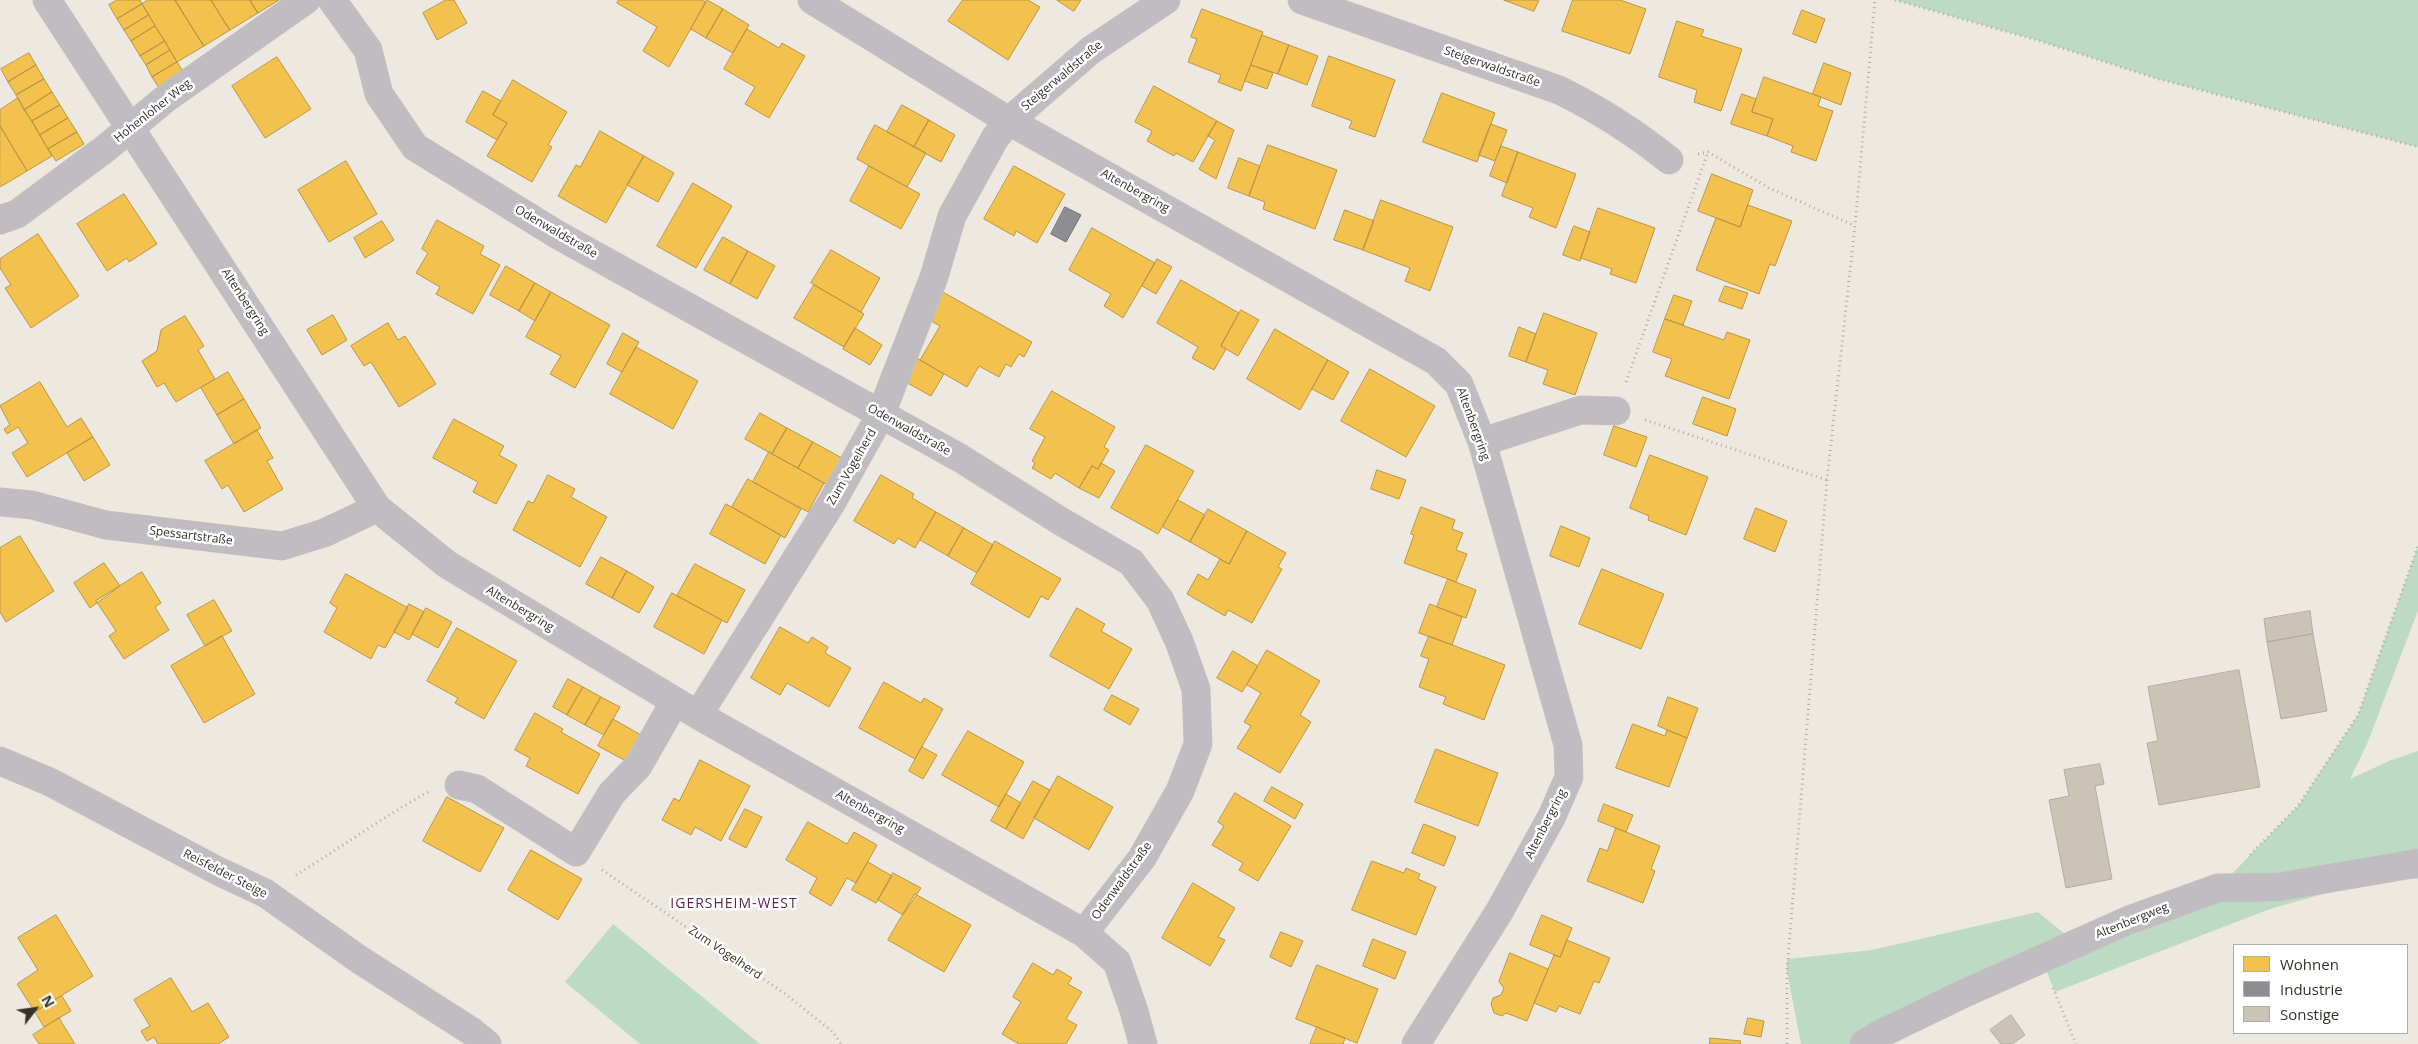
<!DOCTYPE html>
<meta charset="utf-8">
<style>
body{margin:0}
#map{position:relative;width:2418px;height:1044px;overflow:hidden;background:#eee9e0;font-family:"Open Sans",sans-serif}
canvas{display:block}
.legend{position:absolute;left:2233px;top:944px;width:175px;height:90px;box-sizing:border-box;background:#fff;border:1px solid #afadaa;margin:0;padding:6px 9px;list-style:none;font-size:15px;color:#36322b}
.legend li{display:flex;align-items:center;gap:10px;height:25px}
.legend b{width:25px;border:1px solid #afadaa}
.north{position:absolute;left:10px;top:984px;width:50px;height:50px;-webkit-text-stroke:4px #fff;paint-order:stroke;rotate:60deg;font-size:14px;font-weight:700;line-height:20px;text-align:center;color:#36322b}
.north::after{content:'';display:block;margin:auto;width:18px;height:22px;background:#36322b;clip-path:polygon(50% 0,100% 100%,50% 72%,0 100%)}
</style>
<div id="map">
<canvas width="2418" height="1044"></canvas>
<ul class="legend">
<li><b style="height:14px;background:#f2c14e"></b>Wohnen</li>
<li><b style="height:14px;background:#8d8d92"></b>Industrie</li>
<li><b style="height:14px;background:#cbc3b5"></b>Sonstige</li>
</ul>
<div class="north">N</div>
</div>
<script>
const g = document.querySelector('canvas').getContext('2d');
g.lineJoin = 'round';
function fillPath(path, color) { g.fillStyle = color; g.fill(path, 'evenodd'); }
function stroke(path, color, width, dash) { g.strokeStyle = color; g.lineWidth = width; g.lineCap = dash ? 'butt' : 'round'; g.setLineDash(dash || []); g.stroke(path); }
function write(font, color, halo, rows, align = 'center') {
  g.font = font + ' "Open Sans",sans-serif'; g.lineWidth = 5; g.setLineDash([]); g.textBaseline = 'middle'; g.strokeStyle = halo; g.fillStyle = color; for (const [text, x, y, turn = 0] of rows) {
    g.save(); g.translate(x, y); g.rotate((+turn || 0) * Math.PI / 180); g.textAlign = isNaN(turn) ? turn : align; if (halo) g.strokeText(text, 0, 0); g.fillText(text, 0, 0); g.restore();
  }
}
fillPath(new Path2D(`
 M 1895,0 L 2418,0 L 2418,147 L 2158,79 L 2043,42 Z
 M 2418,546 L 2418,611 L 2367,744 L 2350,779 L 2389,761 L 2418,751 L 2418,879 L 2406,878 L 2323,894 L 2270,909 L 2055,992 L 2042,960 L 1864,1044 L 1801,1044 L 1787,971 L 1787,959 L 1872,950 L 2038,912 L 2077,944 L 2218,888 L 2298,806 L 2358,715 Z
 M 613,924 L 760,1044 L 640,1044 L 565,982 Z`), '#bddac5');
const homes = new Path2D(`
 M 117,0 L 140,0 L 142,4 L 117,19 L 109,5 Z
 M 148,0 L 175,0 L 204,46 L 177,62 L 142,4 Z
 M 175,0 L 211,0 L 230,30 L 204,46 Z
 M 211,0 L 250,0 L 258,13 L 230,30 Z
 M 250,0 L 279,0 L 258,13 Z
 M 446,0 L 454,0 L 467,23 L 437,40 L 423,13 Z
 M 619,0 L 702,0 L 706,2 L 669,67 L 643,51 L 657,27 L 617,3 Z
 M 707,0 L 723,9 L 706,38 L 691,29 Z
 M 963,0 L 1028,0 L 1040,7 L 1008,60 L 948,21 Z
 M 1057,0 L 1081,0 L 1074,11 Z
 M 1504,0 L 1539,0 L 1534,11 Z
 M 1573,0 L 1620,0 L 1646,9 L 1630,54 L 1562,31 Z
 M 142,4 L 149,15 L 124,30 L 117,19 Z
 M 723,9 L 749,25 L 733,53 L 706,38 Z
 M 1202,9 L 1263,32 L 1241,91 L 1218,82 L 1221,75 L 1188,62 L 1197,39 L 1191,37 Z
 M 1802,10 L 1825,19 L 1816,43 L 1793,34 Z
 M 149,15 L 155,26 L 131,41 L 124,30 Z
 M 1677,21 L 1704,30 L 1701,36 L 1742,49 L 1721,111 L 1694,102 L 1697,90 L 1659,77 Z
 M 155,26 L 165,41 L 140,56 L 131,41 Z
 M 747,29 L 779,48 L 782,43 L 805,56 L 769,118 L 745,104 L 755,87 L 724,69 Z
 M 1262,35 L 1289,45 L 1278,74 L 1251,65 Z
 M 165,41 L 170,50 L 146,65 L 140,56 Z
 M 1289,45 L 1318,56 L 1307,85 L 1278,74 Z
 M 170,50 L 177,62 L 152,77 L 146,65 Z
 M 29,53 L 36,65 L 8,82 L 1,69 Z
 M 1329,56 L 1395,80 L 1375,137 L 1349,128 L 1352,121 L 1312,106 Z
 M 277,57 L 311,109 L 265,138 L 232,86 Z
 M 177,62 L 186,76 L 161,91 L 152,77 Z
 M 1824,63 L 1851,73 L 1841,105 L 1813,94 Z
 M 36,65 L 44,79 L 16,95 L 8,82 Z
 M 1251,65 L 1273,73 L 1267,89 L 1245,81 Z
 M 1764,77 L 1821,97 L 1818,106 L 1833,111 L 1816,161 L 1791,152 L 1793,146 L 1767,136 L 1773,119 L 1752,112 Z
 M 44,79 L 52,92 L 24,110 L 16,95 Z
 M 513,80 L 567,112 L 548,145 L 552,147 L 532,182 L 487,156 L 507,123 L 493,115 Z
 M 1154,86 L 1217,121 L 1193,162 L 1176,153 L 1174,156 L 1147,141 L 1152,131 L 1135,122 Z
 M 483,91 L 501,101 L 493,115 L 507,123 L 497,140 L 466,122 Z
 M 52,92 L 60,105 L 32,121 L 24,110 Z
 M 1442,93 L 1495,113 L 1477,162 L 1423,142 Z
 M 1742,94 L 1756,99 L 1752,112 L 1773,119 L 1767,136 L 1731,124 Z
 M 18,98 L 52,156 L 27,171 L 0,126 L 0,110 Z
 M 60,105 L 68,118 L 40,135 L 32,121 Z
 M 902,105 L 929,120 L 914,147 L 887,132 Z
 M 68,118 L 77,132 L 48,149 L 40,135 Z
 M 929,120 L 955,135 L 941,162 L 914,147 Z
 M 1217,121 L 1234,130 L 1216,179 L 1199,169 L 1215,140 L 1208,136 Z
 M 1491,124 L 1507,130 L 1495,161 L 1479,155 Z
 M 875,125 L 926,153 L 907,187 L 857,159 Z
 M 0,126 L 27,171 L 0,187 Z
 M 600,131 L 644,156 L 606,223 L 558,196 L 576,165 L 580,167 Z
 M 77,132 L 84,144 L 56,161 L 48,149 Z
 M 1268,145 L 1337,170 L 1315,229 L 1263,209 L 1265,202 L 1249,196 Z
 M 1501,146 L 1518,152 L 1507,183 L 1490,176 Z
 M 1518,152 L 1576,174 L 1556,228 L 1529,217 L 1533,208 L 1502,196 Z
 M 644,156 L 674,173 L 658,202 L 627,185 Z
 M 1239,158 L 1260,166 L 1249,196 L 1228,188 Z
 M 346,161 L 377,214 L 329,242 L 298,190 Z
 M 869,166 L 920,194 L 901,229 L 850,201 Z
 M 1014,166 L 1065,194 L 1037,243 L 1016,231 L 1014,236 L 984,219 Z
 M 1712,174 L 1753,190 L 1740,227 L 1698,211 Z
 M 693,183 L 732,206 L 696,268 L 657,246 Z
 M 124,194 L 157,244 L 129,262 L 127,258 L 107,271 L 77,224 Z
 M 1381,200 L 1453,227 L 1430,291 L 1405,281 L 1410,268 L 1363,250 Z
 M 1748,205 L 1792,221 L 1775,266 L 1770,264 L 1759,294 L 1696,270 L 1716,218 L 1740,227 Z
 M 1598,208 L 1655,228 L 1636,283 L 1610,274 L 1612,269 L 1581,258 Z
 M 1345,210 L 1374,221 L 1363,250 L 1334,240 Z
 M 437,220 L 484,246 L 480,254 L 500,265 L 473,314 L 436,294 L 440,287 L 416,273 L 428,253 L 422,249 Z
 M 382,221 L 394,240 L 365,258 L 354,238 Z
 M 1574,226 L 1590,232 L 1580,261 L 1563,255 Z
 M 1092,228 L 1155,263 L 1123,318 L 1104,306 L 1111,294 L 1069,270 Z
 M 38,234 L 79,296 L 31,328 L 5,288 L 11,285 L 0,268 L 0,259 Z
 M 723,237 L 748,251 L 730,284 L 704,270 Z
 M 831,250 L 880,278 L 861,312 L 811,283 Z
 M 748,251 L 775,266 L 757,299 L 730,284 Z
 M 1157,259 L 1172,267 L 1156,294 L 1142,286 Z
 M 506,266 L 535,283 L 519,311 L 490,295 Z
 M 1181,280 L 1239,313 L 1221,346 L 1226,349 L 1214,370 L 1192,358 L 1198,347 L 1157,323 Z
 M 535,283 L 551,292 L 535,321 L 519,311 Z
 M 814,285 L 864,314 L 844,347 L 794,318 Z
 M 1725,286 L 1748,293 L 1742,309 L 1719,301 Z
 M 941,291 L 1032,342 L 1024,357 L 1019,354 L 1011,367 L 1006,364 L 999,377 L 979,366 L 967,387 L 920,360 L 940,326 L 926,318 Z
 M 551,292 L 610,325 L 575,388 L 550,374 L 561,356 L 526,337 Z
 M 1674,295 L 1692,301 L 1683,325 L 1665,319 Z
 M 1241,310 L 1259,320 L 1238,356 L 1221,346 Z
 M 1544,313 L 1597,333 L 1575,395 L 1543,384 L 1548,370 L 1526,362 Z
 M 333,315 L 347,340 L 322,355 L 307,330 Z
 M 185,316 L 204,346 L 198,350 L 215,379 L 176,402 L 164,383 L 157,387 L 142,361 L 157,351 L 161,330 Z
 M 1665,319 L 1724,340 L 1727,332 L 1750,340 L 1729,399 L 1665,376 L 1672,359 L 1653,352 Z
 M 388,323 L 398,340 L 405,336 L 436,384 L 399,407 L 371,362 L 364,366 L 351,346 Z
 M 1519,327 L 1536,334 L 1526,362 L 1509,356 Z
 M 855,328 L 882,345 L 870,365 L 843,349 Z
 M 1275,329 L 1328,360 L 1300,410 L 1247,379 Z
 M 623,333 L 639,342 L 622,372 L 607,364 Z
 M 636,347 L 698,381 L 673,429 L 610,394 Z
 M 915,357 L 944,374 L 931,396 L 902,380 Z
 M 1328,360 L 1349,372 L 1333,400 L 1312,389 Z
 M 1370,369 L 1435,406 L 1406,457 L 1341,421 Z
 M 228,372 L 244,399 L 217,415 L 201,388 Z
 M 40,382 L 67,427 L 81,418 L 93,437 L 27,477 L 12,453 L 28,443 L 18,427 L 7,434 L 4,429 L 10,425 L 0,406 Z
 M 1052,391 L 1115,427 L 1104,447 L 1109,450 L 1098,469 L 1092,466 L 1079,488 L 1055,473 L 1051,479 L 1032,468 L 1035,463 L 1032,461 L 1045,437 L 1030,429 Z
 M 1703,397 L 1736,409 L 1727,436 L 1693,424 Z
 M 244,399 L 261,428 L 234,444 L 217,415 Z
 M 760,413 L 787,428 L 772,454 L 745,439 Z
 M 454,419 L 504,446 L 499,455 L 517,465 L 496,504 L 473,492 L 478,482 L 433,458 Z
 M 1614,426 L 1647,437 L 1636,467 L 1604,455 Z
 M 787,428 L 813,442 L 798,468 L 772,454 Z
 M 257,430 L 273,458 L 267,461 L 283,489 L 244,512 L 228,485 L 222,489 L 205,461 Z
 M 93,437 L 110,465 L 84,481 L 67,453 Z
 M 813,442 L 842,458 L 827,485 L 798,468 Z
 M 1146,445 L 1194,471 L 1158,534 L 1111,508 Z
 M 769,452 L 824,483 L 808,512 L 753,482 Z
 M 1650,455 L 1708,477 L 1686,535 L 1648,520 L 1649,516 L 1630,508 Z
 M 1101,463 L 1115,471 L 1099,498 L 1079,488 L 1092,466 L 1098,469 Z
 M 1377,470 L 1406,480 L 1399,499 L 1371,489 Z
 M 548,475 L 575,489 L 571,497 L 607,517 L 580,567 L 513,530 L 528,501 L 533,503 Z
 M 881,475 L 914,494 L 912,498 L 936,512 L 915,548 L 898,538 L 894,544 L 854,521 Z
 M 748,479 L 801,509 L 785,538 L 732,507 Z
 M 1178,500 L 1205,515 L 1190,542 L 1163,527 Z
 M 726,504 L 781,535 L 765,564 L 710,534 Z
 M 1421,507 L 1455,520 L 1452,529 L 1463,533 L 1456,550 L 1467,554 L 1456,582 L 1404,563 L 1414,535 L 1411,534 Z
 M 1756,508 L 1787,521 L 1775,552 L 1744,539 Z
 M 1208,509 L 1247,531 L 1229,564 L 1190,542 Z
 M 936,512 L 964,528 L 948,556 L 920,540 Z
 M 1561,526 L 1590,538 L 1579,567 L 1550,556 Z
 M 964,528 L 993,545 L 977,573 L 948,556 Z
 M 1247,531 L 1286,553 L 1278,567 L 1282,569 L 1252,623 L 1228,610 L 1225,616 L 1187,594 L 1198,574 L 1208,580 L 1220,559 L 1229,564 Z
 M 20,536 L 54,591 L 6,622 L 0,612 L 0,548 Z
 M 995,541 L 1061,579 L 1048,600 L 1041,596 L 1029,618 L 971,584 Z
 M 601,557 L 627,571 L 612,598 L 586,584 Z
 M 104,563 L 120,586 L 90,608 L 74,583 Z
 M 695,564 L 745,590 L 727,623 L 677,596 Z
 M 1602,569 L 1664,594 L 1641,649 L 1579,624 Z
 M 627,571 L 654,587 L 639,613 L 612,598 Z
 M 142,572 L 161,603 L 155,607 L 169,630 L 124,659 L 109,636 L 116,631 L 96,601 Z
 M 346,574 L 408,608 L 385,648 L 378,645 L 371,659 L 324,632 L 337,608 L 330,603 Z
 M 1448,579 L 1476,590 L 1466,618 L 1437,607 Z
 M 672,593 L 722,620 L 704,654 L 654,627 Z
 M 214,600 L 232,631 L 205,646 L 187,615 Z
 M 409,604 L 424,612 L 409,640 L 394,632 Z
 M 1430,604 L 1462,617 L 1452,645 L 1419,633 Z
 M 426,608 L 452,622 L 438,648 L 412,634 Z
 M 1077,608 L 1105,624 L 1101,631 L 1132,649 L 1109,689 L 1050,656 Z
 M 780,627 L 808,643 L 812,637 L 828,647 L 825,653 L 851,668 L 829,707 L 787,683 L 780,695 L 751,678 Z
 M 457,628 L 517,661 L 484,719 L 455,703 L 458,698 L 427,681 Z
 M 222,636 L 255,694 L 204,723 L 171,666 Z
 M 1429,636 L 1505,665 L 1484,720 L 1443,704 L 1446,697 L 1419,687 L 1429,659 L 1421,656 Z
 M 1267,650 L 1320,681 L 1300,715 L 1311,722 L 1280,773 L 1237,748 L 1251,726 L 1244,722 L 1261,693 L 1247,685 Z
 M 1233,651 L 1258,666 L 1242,692 L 1217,678 Z
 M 568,679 L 583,687 L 567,715 L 553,707 Z
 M 884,682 L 921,703 L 924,698 L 943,709 L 915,759 L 859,728 Z
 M 583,687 L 601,697 L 585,725 L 567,715 Z
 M 1112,695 L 1139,709 L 1130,725 L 1104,710 Z
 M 601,697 L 620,707 L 604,735 L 585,725 Z
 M 1668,697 L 1698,708 L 1687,738 L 1658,726 Z
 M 535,713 L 563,729 L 561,732 L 600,754 L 578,794 L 526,766 L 530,758 L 515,750 Z
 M 613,719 L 641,735 L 626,761 L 598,746 Z
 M 1633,724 L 1665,736 L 1667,730 L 1687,738 L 1669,787 L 1616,768 Z
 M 968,731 L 1024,762 L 999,807 L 942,775 Z
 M 922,747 L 937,755 L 923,779 L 909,771 Z
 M 1436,749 L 1498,773 L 1478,826 L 1415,802 Z
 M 700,760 L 750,786 L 721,841 L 695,827 L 691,835 L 662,820 L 674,798 L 679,801 Z
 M 1058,776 L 1113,807 L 1089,850 L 1034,818 Z
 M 1033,781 L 1050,790 L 1023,839 L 1006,829 Z
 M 1272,787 L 1303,804 L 1295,819 L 1264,801 Z
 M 1235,793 L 1291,826 L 1258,881 L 1239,870 L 1243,863 L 1212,845 L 1224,826 L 1218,822 Z
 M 1006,794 L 1021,803 L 1006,829 L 991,821 Z
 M 447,797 L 504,828 L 480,872 L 423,841 Z
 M 1604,804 L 1633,815 L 1626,832 L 1598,821 Z
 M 745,809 L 762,817 L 746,848 L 729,839 Z
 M 808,822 L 847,844 L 854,832 L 877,845 L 856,883 L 847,878 L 831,906 L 809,893 L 817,878 L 786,860 Z
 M 1424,824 L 1456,837 L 1444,866 L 1412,853 Z
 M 1616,828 L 1660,846 L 1651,869 L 1655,871 L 1643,903 L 1587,881 L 1600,848 L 1607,851 Z
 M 531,850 L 582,879 L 558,920 L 508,890 Z
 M 1372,861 L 1404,873 L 1406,868 L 1420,874 L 1418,879 L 1436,887 L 1416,935 L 1352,910 Z
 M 868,862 L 892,876 L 876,903 L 852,890 Z
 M 893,873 L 921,888 L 903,915 L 878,900 Z
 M 1193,883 L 1235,908 L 1218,937 L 1225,940 L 1210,966 L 1162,938 Z
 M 915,894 L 971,925 L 944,972 L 888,940 Z
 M 56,915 L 93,976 L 35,1012 L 17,984 L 38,970 L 18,938 Z
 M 1542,915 L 1572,928 L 1560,957 L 1530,945 Z
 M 1281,932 L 1303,941 L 1291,967 L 1270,957 Z
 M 1373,939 L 1406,952 L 1395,979 L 1363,966 Z
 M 1567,940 L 1610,958 L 1599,983 L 1594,981 L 1580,1014 L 1559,1006 L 1556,1012 L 1534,1003 L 1554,955 L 1560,957 Z
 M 1510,953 L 1548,969 L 1527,1021 L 1506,1013 L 1502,1016 L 1494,1013 L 1491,1004 L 1493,998 L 1501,995 L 1504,988 L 1499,982 Z
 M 1033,963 L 1053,975 L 1057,969 L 1072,978 L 1068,984 L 1082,992 L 1066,1019 L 1077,1025 L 1066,1044 L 1019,1044 L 1002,1034 L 1021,1002 L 1013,997 Z
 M 1317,965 L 1378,989 L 1357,1043 L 1296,1019 Z
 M 171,978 L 192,1012 L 208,1003 L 229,1037 L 218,1044 L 158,1044 L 154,1037 L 147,1041 L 141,1031 L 150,1026 L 134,1000 Z
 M 62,996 L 71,1011 L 44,1027 L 35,1012 Z
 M 59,1018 L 75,1044 L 39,1044 L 33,1035 Z
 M 1748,1018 L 1764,1021 L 1761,1037 L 1744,1034 Z
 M 1317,1027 L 1345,1038 L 1343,1044 L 1310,1044 Z
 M 1710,1038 L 1741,1041 L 1740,1044 L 1710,1044 Z`);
fillPath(homes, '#f2c14e');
stroke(homes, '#ba9644', 1);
const industry = new Path2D(`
 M 1065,207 L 1081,215 L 1066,242 L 1051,234 Z`);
fillPath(industry, '#8d8d92');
stroke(industry, '#737273', 1);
const building = new Path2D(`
 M 2310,611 L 2313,634 L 2267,642 L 2264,619 Z
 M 2313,634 L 2327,711 L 2281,719 L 2267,642 Z
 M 2239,670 L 2260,787 L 2159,805 L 2147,743 L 2158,741 L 2148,687 Z
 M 2100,764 L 2104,784 L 2095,786 L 2112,879 L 2066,888 L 2049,800 L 2069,796 L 2064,770 Z
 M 2011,1015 L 2025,1035 L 2012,1044 L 2001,1044 L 1990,1030 Z`);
fillPath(building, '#cbc3b5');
stroke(building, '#b2aea6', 1);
const minor = new Path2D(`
 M 47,0 L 377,508 L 448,565 L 698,715 L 1084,933 L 1117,962 L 1134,1011 L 1143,1044
 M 332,0 L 368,50 L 379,94 L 415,147 L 558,235 L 960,458 L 1062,522 L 1131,562 L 1160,600 L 1179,641 L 1196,689 L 1198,744 L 1180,791 L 1142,858 L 1084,933
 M 812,0 L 1009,121 L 1436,361 L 1459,384 L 1482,442 L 1568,745 L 1569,777 L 1552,816 L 1499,912 L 1416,1044
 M 1302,0 L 1559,90 C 1600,110 1634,132 1669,160
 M 0,220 L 17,214 L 106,148 L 165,99 L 306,0
 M 1482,442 L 1581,410 L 1616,411
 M 0,502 L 32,505 L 106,525 L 282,546 L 324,533 L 377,508
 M 698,715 L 832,502 L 881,414 L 934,277 L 952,216 L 995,138 L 1009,121 L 1091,50 L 1166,0
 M 0,761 L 50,782 L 220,872 L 265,893 L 360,960 L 471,1031 L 487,1044
 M 459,785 L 477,789 L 576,852 L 612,793 L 638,766 L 675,701
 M 1864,1044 L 1878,1035 L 1965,993 L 2129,920 L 2218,888 L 2279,887 L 2418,863`);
stroke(minor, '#ccc7c0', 29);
stroke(new Path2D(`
 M 1895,0 L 2043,42 L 2158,79 L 2418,147
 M 1698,154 L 1708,152 L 1769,188 L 1855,226
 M 1626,382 L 1708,152
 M 1645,420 L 1827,480
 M 2250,855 L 2298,806 L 2358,715 L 2418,546
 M 602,870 L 784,993 L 833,1032 L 841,1044
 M 296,875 C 340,848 383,817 428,792
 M 2053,988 L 2076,1044
 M 1787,1044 L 1787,971 L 1827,480 L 1855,226 L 1875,0`), '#aeabad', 3, [1, 4]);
stroke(minor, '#bfbdc2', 28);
write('12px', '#36322b', '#fff', [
 ["Steigerwaldstraße",1492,67,19],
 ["Steigerwaldstraße",1062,76,-40],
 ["Hohenloher Weg",153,111,-38],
 ["Altenbergring",1135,191,29],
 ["Odenwaldstraße",556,232,30],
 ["Altenbergring",245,302,57],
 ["Altenbergring",1473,424,70],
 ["Odenwaldstraße",909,430,29],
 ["Zum Vogelherd",852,467,-60],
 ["Spessartstraße",191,536,7],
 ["Altenbergring",520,609,31],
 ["Altenbergring",870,812,29],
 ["Altenbergring",1546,824,-63],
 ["Reisfelder Steige",225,874,27],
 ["Odenwaldstraße",1122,881,-54],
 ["Altenbergweg",2132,921,-22],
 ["Zum Vogelherd",725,953,34]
]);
g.letterSpacing = '1px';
write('14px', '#5e244d', '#fff', [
 ["IGERSHEIM-WEST",734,904]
]);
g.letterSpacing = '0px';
</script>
